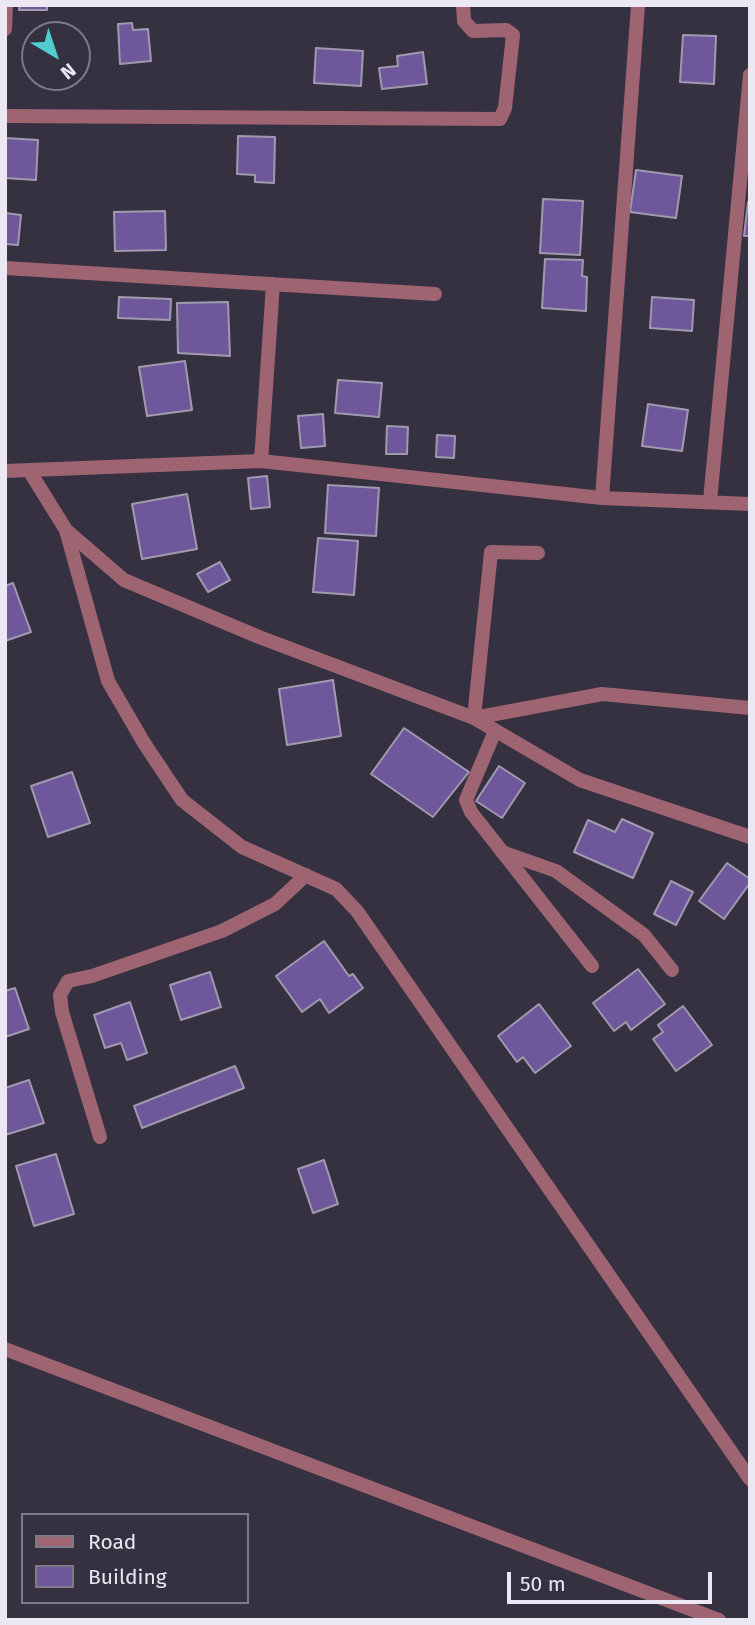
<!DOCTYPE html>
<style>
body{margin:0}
#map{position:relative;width:755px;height:1625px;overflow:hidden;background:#363141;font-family:"Fira Sans",sans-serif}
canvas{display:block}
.frame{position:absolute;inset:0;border:7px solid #ebe8f3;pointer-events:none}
.legend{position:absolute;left:21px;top:1513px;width:228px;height:91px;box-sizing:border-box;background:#363141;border:2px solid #7e7a88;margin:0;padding:9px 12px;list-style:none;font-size:21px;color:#ebe8f3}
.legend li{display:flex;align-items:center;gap:14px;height:35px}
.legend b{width:35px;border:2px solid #7e7a88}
.north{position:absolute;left:21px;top:21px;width:70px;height:70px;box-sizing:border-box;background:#363141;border:2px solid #7e7a88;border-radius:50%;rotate:141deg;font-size:19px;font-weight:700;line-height:28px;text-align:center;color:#ebe8f3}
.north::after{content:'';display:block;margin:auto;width:24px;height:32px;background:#52cdcf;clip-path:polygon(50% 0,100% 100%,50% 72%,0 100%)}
.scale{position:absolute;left:507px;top:1572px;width:205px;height:32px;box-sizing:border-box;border:4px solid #ebe8f3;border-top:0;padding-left:9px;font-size:21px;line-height:24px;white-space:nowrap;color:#ebe8f3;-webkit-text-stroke:5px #363141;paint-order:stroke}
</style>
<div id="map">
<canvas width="755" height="1625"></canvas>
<div class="frame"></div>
<ul class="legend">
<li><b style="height:9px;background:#9e6472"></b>Road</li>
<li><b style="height:19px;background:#6f579b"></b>Building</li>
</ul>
<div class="north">N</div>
<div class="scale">50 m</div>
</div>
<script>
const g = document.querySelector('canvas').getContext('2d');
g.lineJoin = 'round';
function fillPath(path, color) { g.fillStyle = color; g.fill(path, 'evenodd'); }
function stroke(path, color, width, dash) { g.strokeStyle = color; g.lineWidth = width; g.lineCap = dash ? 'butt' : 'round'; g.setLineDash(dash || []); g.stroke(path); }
const building = new Path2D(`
 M 20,5 L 47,5 L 47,10 L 19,10 Z
 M 132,23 L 133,30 L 148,29 L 151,61 L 120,64 L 118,24 Z
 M 683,35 L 716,36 L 714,84 L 680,82 Z
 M 316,48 L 363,51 L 361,86 L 314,83 Z
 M 423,52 L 427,84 L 382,89 L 379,68 L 398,66 L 397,56 Z
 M 238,136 L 275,137 L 274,183 L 255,182 L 255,175 L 237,174 Z
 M 5,138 L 38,140 L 36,180 L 5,178 Z
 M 636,170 L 682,176 L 676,218 L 630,212 Z
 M 543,199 L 583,201 L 580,255 L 540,253 Z
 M 748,202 L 750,202 L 750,236 L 744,236 Z
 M 165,211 L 166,250 L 115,251 L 114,212 Z
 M 5,213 L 21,215 L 18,245 L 5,244 Z
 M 545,259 L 583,260 L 582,276 L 587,277 L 586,311 L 542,308 Z
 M 119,297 L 171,299 L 170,320 L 118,318 Z
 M 652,297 L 694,300 L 692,331 L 650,328 Z
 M 228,302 L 230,356 L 178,353 L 177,303 Z
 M 185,361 L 192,410 L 147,416 L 139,367 Z
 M 338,380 L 382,383 L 379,417 L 335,413 Z
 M 648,404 L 688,410 L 682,451 L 642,446 Z
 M 323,414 L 325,446 L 301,448 L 298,416 Z
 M 387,426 L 408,427 L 407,454 L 386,454 Z
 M 437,435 L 455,436 L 454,458 L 436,457 Z
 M 267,476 L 270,507 L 251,509 L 248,478 Z
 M 328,485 L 379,488 L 376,536 L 325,533 Z
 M 187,494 L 197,549 L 142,559 L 132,504 Z
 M 318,538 L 358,541 L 354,595 L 313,592 Z
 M 220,562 L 230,580 L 208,592 L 197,574 Z
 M 13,583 L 31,632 L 5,641 L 5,586 Z
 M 333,680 L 341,736 L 287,745 L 279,689 Z
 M 404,728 L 469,772 L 433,817 L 371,774 Z
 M 499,766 L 525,783 L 502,818 L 476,801 Z
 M 72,772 L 90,823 L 48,837 L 31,786 Z
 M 622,819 L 653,833 L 633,878 L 574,852 L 588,820 L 615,832 Z
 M 727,863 L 750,879 L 750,883 L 724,919 L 699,901 Z
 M 671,881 L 693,892 L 676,925 L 654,914 Z
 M 324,941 L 349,976 L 353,974 L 363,988 L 329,1013 L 320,999 L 302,1012 L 276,976 Z
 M 638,969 L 665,1004 L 631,1030 L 626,1022 L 614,1031 L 593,1003 Z
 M 210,972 L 221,1007 L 181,1020 L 170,985 Z
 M 15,988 L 29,1029 L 5,1037 L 5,991 Z
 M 130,1002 L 147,1053 L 127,1060 L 121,1043 L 105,1048 L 94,1015 Z
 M 539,1004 L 571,1046 L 535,1073 L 523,1057 L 517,1062 L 498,1036 Z
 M 683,1006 L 712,1045 L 676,1071 L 653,1039 L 663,1032 L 658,1025 Z
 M 235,1066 L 244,1088 L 142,1128 L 134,1106 Z
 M 29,1080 L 44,1123 L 5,1135 L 5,1088 Z
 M 56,1154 L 74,1214 L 34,1226 L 16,1166 Z
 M 324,1160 L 338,1204 L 313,1213 L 298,1169 Z`);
fillPath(building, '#6f579b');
stroke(building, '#a09aae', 2);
stroke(new Path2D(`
 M 5,29 L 6,5
 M 5,116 L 500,119 L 505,108 L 513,35 L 506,30 L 473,31 L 464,21 L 463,5
 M 5,268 L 435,294
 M 261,461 L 273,284
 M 5,471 L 261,461 L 602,498 L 750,504
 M 30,472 L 66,530 L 124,580 L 259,637 L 474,718 L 580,780 L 750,837
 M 602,498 L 638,5
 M 710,501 L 750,75
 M 66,530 L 108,681 L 144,743 L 182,800 L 242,847 L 336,889 L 357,911 L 750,1479
 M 538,553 L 491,552 L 474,718 L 602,694 L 750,708
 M 495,731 L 466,800 L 471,812 L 592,966
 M 502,852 L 556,871 L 644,935 L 672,970
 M 100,1137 L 62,1012 L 60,995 L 68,981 L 92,976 L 222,931 L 275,904 L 306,875
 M 5,1349 L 719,1620`), '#9e6472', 14);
</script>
